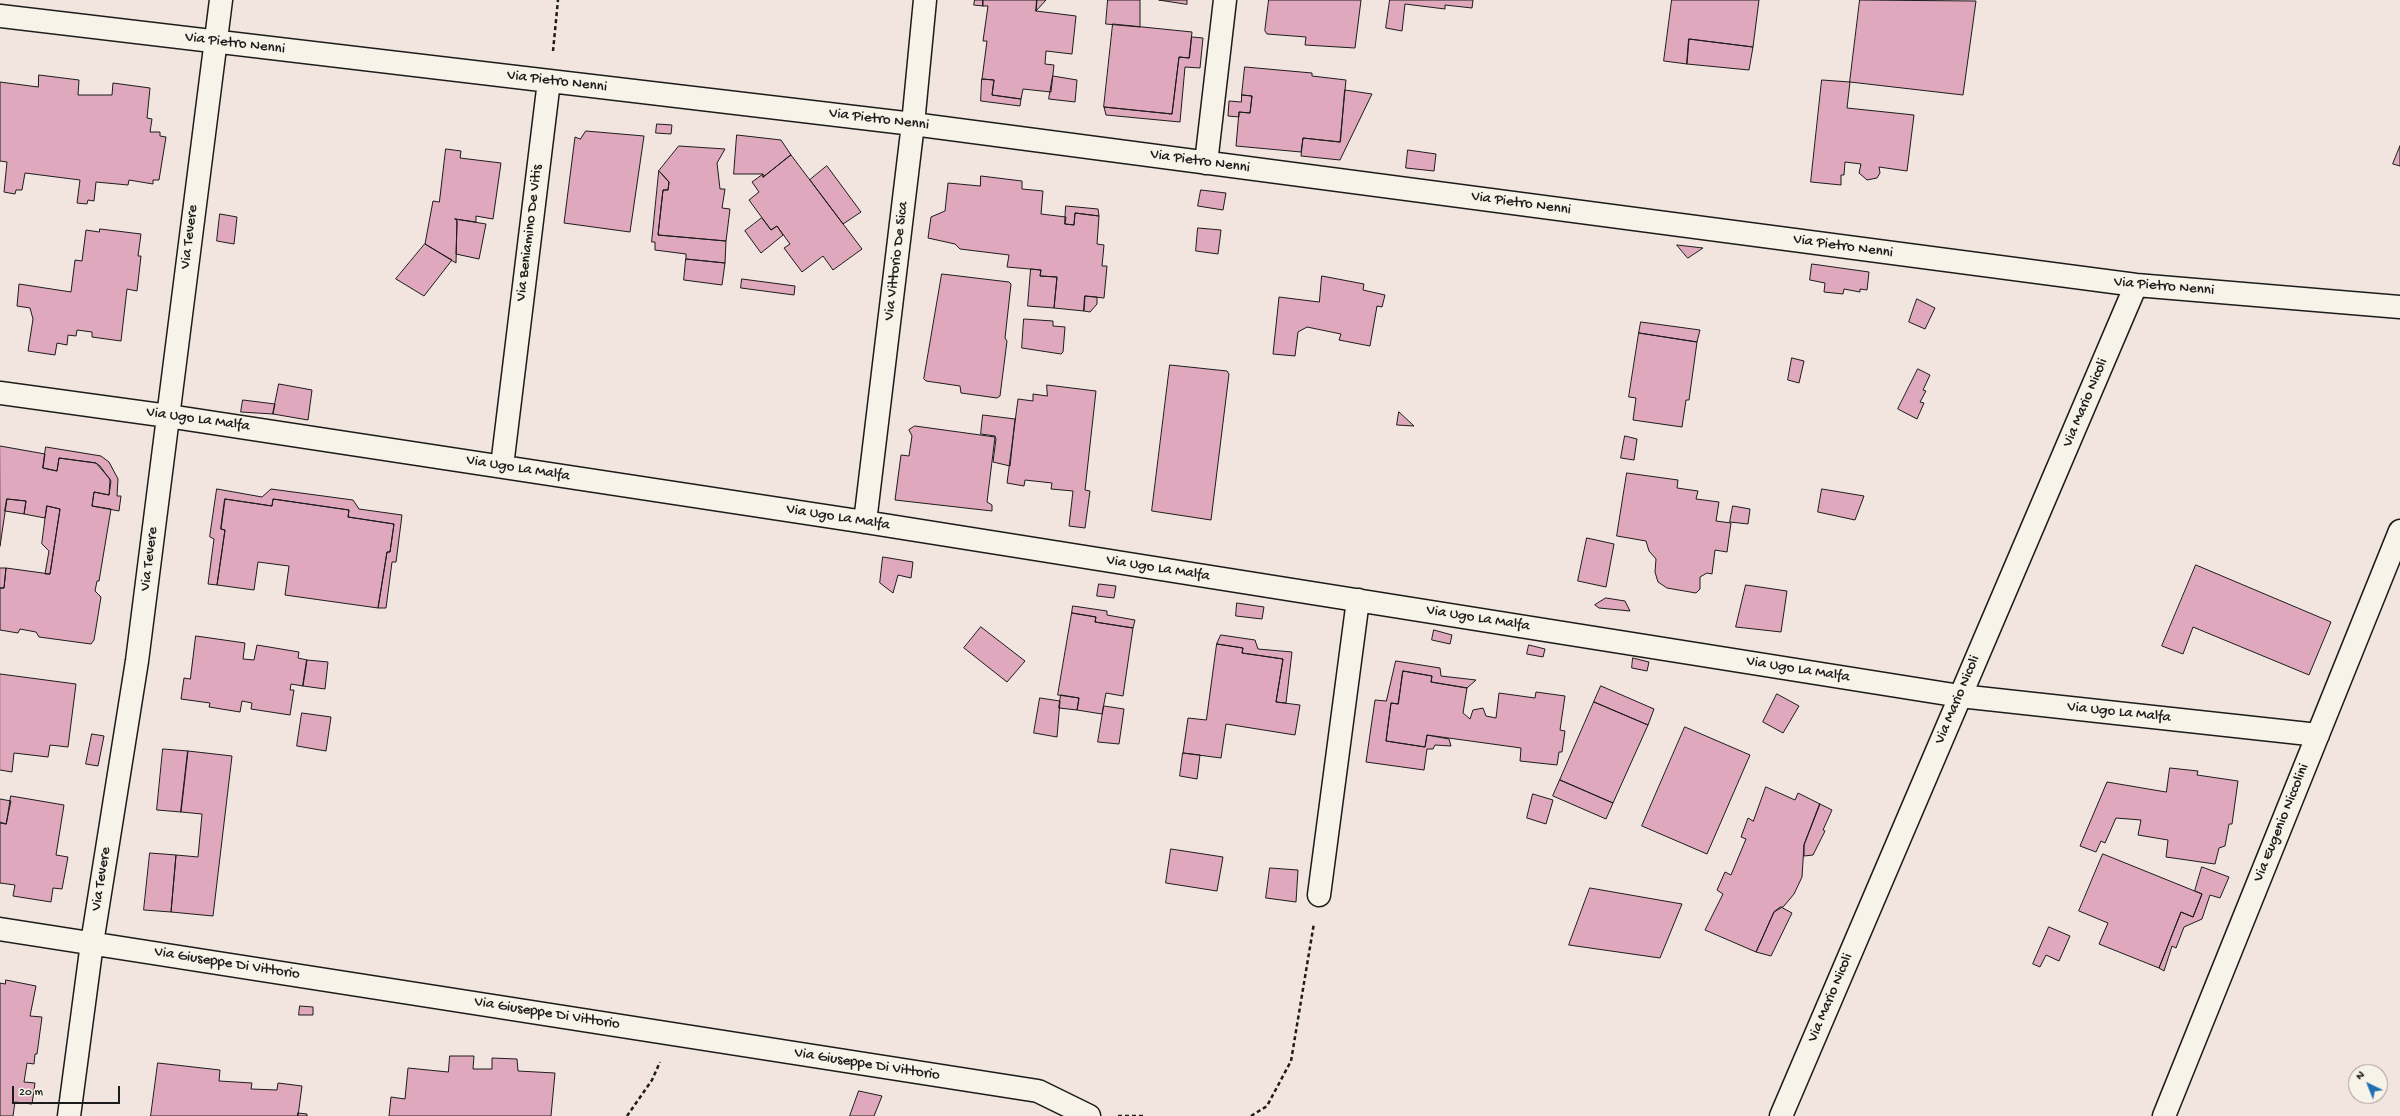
<!DOCTYPE html>
<style>
body{margin:0}
#map{position:relative;width:2400px;height:1116px;overflow:hidden;background:#f2e4df;font-family:"Gochi Hand",sans-serif}
canvas{display:block}
.north{position:absolute;left:2348px;top:1064px;width:40px;height:40px;box-sizing:border-box;background:#f7f3e8;border:1px solid #9f9d96;border-radius:50%;rotate:317deg;font-size:11px;font-weight:700;line-height:16px;text-align:center;color:#1c1c1c}
.north::after{content:'';display:block;margin:auto;width:14px;height:18px;background:#1f6fb2;clip-path:polygon(50% 0,100% 100%,50% 72%,0 100%)}
.scale{position:absolute;left:12px;top:1086px;width:108px;height:18px;box-sizing:border-box;border:2px solid #1c1c1c;border-top:0;padding-left:5px;font-size:12px;line-height:14px;white-space:nowrap;color:#1c1c1c;-webkit-text-stroke:3px #f7f3e8;paint-order:stroke}
</style>
<div id="map">
<canvas width="2400" height="1116"></canvas>
<div class="north">N</div>
<div class="scale">20 m</div>
</div>
<script>
const g = document.querySelector('canvas').getContext('2d');
g.lineJoin = 'round';
function fillPath(path, color) { g.fillStyle = color; g.fill(path, 'evenodd'); }
function stroke(path, color, width, dash) { g.strokeStyle = color; g.lineWidth = width; g.lineCap = dash ? 'butt' : 'round'; g.setLineDash(dash || []); g.stroke(path); }
function write(font, color, halo, rows, align = 'center') {
  g.font = font + ' "Gochi Hand",sans-serif'; g.lineWidth = 3; g.setLineDash([]); g.textBaseline = 'middle'; g.strokeStyle = halo; g.fillStyle = color; for (const [text, x, y, turn = 0] of rows) {
    g.save(); g.translate(x, y); g.rotate((+turn || 0) * Math.PI / 180); g.textAlign = isNaN(turn) ? turn : align; if (halo) g.strokeText(text, 0, 0); g.fillText(text, 0, 0); g.restore();
  }
}
const building = new Path2D(`
 M 975,0 L 983,0 L 983,6 L 974,5 Z
 M 983,0 L 1037,0 L 1036,11 L 1076,16 L 1072,54 L 1046,51 L 1045,64 L 1054,65 L 1051,92 L 1023,89 L 1021,99 L 992,95 L 994,80 L 982,79 L 987,41 L 983,41 L 988,6 L 983,6 Z
 M 1037,0 L 1046,0 L 1036,11 Z
 M 1108,0 L 1140,0 L 1140,27 L 1106,24 Z
 M 1159,0 L 1187,0 L 1187,4 Z
 M 1269,0 L 1361,0 L 1355,48 L 1305,45 L 1306,37 L 1267,34 L 1265,31 Z
 M 1390,0 L 1473,0 L 1472,8 L 1445,5 L 1445,9 L 1405,4 L 1402,31 L 1386,28 Z
 M 1672,0 L 1759,0 L 1753,47 L 1689,39 L 1687,64 L 1664,61 Z
 M 1860,0 L 1976,1 L 1963,95 L 1850,82 Z
 M 1113,24 L 1192,32 L 1189,58 L 1179,57 L 1172,114 L 1104,107 Z
 M 1192,37 L 1203,38 L 1200,68 L 1185,67 L 1180,122 L 1106,115 L 1104,107 L 1172,114 L 1179,57 L 1189,58 Z
 M 1689,39 L 1753,47 L 1749,70 L 1687,64 Z
 M 1245,67 L 1312,73 L 1312,76 L 1346,80 L 1340,142 L 1303,138 L 1301,152 L 1236,146 L 1239,112 L 1250,113 L 1252,96 L 1242,95 Z
 M 39,75 L 79,80 L 78,95 L 112,95 L 113,83 L 150,88 L 147,118 L 152,119 L 150,132 L 160,132 L 160,136 L 166,137 L 159,180 L 153,180 L 153,184 L 129,180 L 128,185 L 96,182 L 94,201 L 88,200 L 87,204 L 77,203 L 80,180 L 25,173 L 22,190 L 16,190 L 15,194 L 4,192 L 7,162 L 0,161 L 0,82 L 38,87 Z
 M 1053,76 L 1077,80 L 1075,102 L 1049,99 Z
 M 982,79 L 994,80 L 992,95 L 1021,99 L 1020,106 L 981,101 Z
 M 1822,80 L 1850,82 L 1847,108 L 1914,115 L 1907,171 L 1879,167 L 1880,173 L 1877,178 L 1867,180 L 1859,173 L 1861,164 L 1845,162 L 1844,175 L 1841,175 L 1841,185 L 1811,182 Z
 M 1345,90 L 1372,94 L 1340,160 L 1301,156 L 1303,138 L 1340,142 Z
 M 1242,95 L 1252,96 L 1250,113 L 1239,112 L 1239,117 L 1228,116 L 1229,101 L 1241,102 Z
 M 657,124 L 672,125 L 671,134 L 656,133 Z
 M 586,131 L 644,136 L 630,232 L 564,223 L 575,137 L 580,139 Z
 M 737,135 L 781,140 L 791,155 L 763,177 L 763,174 L 734,174 Z
 M 679,146 L 725,149 L 717,163 L 720,189 L 725,189 L 722,208 L 730,209 L 726,241 L 658,235 L 663,190 L 668,190 L 669,182 L 659,171 Z
 M 2400,146 L 2400,166 L 2393,164 Z
 M 446,149 L 461,151 L 460,158 L 501,163 L 493,219 L 476,216 L 476,222 L 455,219 L 457,221 L 456,263 L 425,244 L 433,201 L 439,202 Z
 M 1408,150 L 1436,154 L 1434,171 L 1406,168 Z
 M 791,155 L 862,249 L 833,270 L 823,256 L 802,272 L 784,248 L 790,244 L 777,226 L 771,230 L 749,200 L 759,192 L 752,182 L 763,174 L 763,177 Z
 M 827,166 L 861,212 L 843,224 L 810,180 Z
 M 659,171 L 669,182 L 668,190 L 663,190 L 658,235 L 726,241 L 725,263 L 686,259 L 686,254 L 655,250 L 655,242 L 652,242 Z
 M 981,176 L 1022,181 L 1022,189 L 1043,191 L 1041,214 L 1066,217 L 1065,224 L 1074,225 L 1075,213 L 1099,216 L 1097,244 L 1104,245 L 1102,266 L 1107,266 L 1104,298 L 1085,296 L 1084,311 L 1054,308 L 1057,277 L 1040,276 L 1041,270 L 1007,267 L 1009,255 L 960,249 L 955,244 L 928,238 L 931,217 L 945,211 L 948,183 L 980,186 Z
 M 1201,190 L 1226,193 L 1223,210 L 1198,206 Z
 M 1066,206 L 1098,209 L 1099,216 L 1075,213 L 1074,225 L 1065,224 Z
 M 220,214 L 237,217 L 234,244 L 217,241 Z
 M 762,218 L 771,230 L 777,226 L 783,235 L 761,253 L 745,231 Z
 M 455,219 L 486,224 L 479,259 L 456,254 L 457,221 Z
 M 1198,228 L 1221,230 L 1218,254 L 1196,251 Z
 M 100,229 L 141,234 L 138,256 L 141,256 L 137,291 L 127,289 L 121,341 L 92,337 L 92,332 L 77,330 L 76,336 L 68,335 L 67,345 L 57,343 L 55,355 L 28,351 L 33,319 L 30,308 L 17,306 L 19,284 L 71,292 L 75,260 L 82,261 L 86,230 L 99,232 Z
 M 425,244 L 452,260 L 424,296 L 396,279 Z
 M 1677,245 L 1703,248 L 1688,258 Z
 M 686,259 L 725,263 L 722,285 L 684,280 Z
 M 1812,264 L 1869,272 L 1867,290 L 1860,289 L 1860,292 L 1844,289 L 1843,294 L 1824,292 L 1825,283 L 1810,280 Z
 M 1031,269 L 1041,270 L 1040,276 L 1057,277 L 1054,308 L 1028,306 Z
 M 942,274 L 1009,282 L 1011,284 L 1005,338 L 1007,341 L 1000,396 L 997,398 L 961,393 L 960,386 L 926,381 L 924,379 Z
 M 1322,276 L 1364,284 L 1363,290 L 1385,295 L 1382,307 L 1377,306 L 1370,346 L 1339,340 L 1341,334 L 1307,327 L 1298,332 L 1295,356 L 1273,354 L 1279,297 L 1319,302 Z
 M 742,279 L 795,286 L 794,295 L 741,288 Z
 M 1085,296 L 1097,297 L 1097,304 L 1090,312 L 1084,311 Z
 M 1917,299 L 1935,308 L 1925,329 L 1909,322 Z
 M 1024,319 L 1053,321 L 1053,326 L 1065,327 L 1063,352 L 1061,354 L 1022,348 Z
 M 1641,322 L 1700,330 L 1697,342 L 1639,333 Z
 M 1639,333 L 1697,342 L 1689,400 L 1686,400 L 1682,427 L 1633,420 L 1636,398 L 1629,397 Z
 M 1792,358 L 1804,361 L 1799,383 L 1788,380 Z
 M 1170,365 L 1227,371 L 1229,374 L 1211,520 L 1152,511 Z
 M 1918,369 L 1930,375 L 1923,390 L 1926,391 L 1920,402 L 1924,403 L 1917,419 L 1898,409 Z
 M 279,384 L 312,390 L 308,420 L 273,414 Z
 M 1047,385 L 1096,391 L 1085,490 L 1090,491 L 1085,528 L 1069,526 L 1073,491 L 1051,489 L 1052,483 L 1025,480 L 1024,486 L 1007,483 L 1018,399 L 1033,401 L 1033,394 L 1047,396 Z
 M 243,400 L 275,404 L 273,414 L 241,412 Z
 M 1399,412 L 1414,426 L 1397,425 Z
 M 983,415 L 1015,419 L 1010,466 L 993,462 L 996,439 L 995,436 L 981,434 Z
 M 915,426 L 995,437 L 987,502 L 992,505 L 992,511 L 895,500 L 901,455 L 909,456 L 912,436 L 909,430 Z
 M 1625,436 L 1637,439 L 1634,460 L 1621,458 Z
 M 0,446 L 45,454 L 43,468 L 57,471 L 59,458 L 96,463 L 110,479 L 109,495 L 94,492 L 92,506 L 111,509 L 99,581 L 97,581 L 95,591 L 101,597 L 94,640 L 91,644 L 39,637 L 36,632 L 20,629 L 18,633 L 0,630 L 0,588 L 4,588 L 6,568 L 50,574 L 60,509 L 47,506 L 45,518 L 24,514 L 26,501 L 7,499 L 0,546 Z
 M 46,447 L 101,456 L 109,462 L 118,479 L 117,496 L 121,496 L 119,511 L 92,506 L 94,492 L 109,495 L 111,481 L 100,466 L 96,463 L 59,458 L 57,471 L 43,468 Z
 M 1627,473 L 1678,480 L 1677,488 L 1698,491 L 1696,499 L 1719,502 L 1716,521 L 1731,523 L 1727,552 L 1715,550 L 1712,574 L 1707,573 L 1700,577 L 1700,589 L 1696,593 L 1667,588 L 1658,582 L 1655,572 L 1656,559 L 1649,551 L 1646,541 L 1617,536 Z
 M 217,489 L 262,497 L 271,489 L 353,500 L 359,509 L 402,515 L 396,562 L 392,562 L 386,608 L 378,608 L 387,552 L 390,552 L 394,524 L 348,517 L 349,510 L 273,499 L 272,506 L 225,499 L 221,529 L 225,530 L 217,585 L 208,584 L 214,539 L 210,537 Z
 M 1822,489 L 1864,496 L 1855,520 L 1818,512 Z
 M 7,499 L 26,501 L 24,514 L 5,511 Z
 M 225,499 L 272,506 L 273,499 L 349,510 L 348,517 L 394,524 L 390,552 L 387,552 L 378,608 L 285,595 L 289,566 L 258,562 L 254,590 L 217,585 L 225,530 L 221,529 Z
 M 47,506 L 60,509 L 50,574 L 45,574 L 49,551 L 42,544 Z
 M 1733,506 L 1750,509 L 1748,524 L 1730,522 Z
 M 1587,538 L 1614,544 L 1606,587 L 1578,581 Z
 M 883,557 L 913,562 L 911,578 L 898,575 L 893,593 L 880,583 Z
 M 2196,565 L 2331,622 L 2309,675 L 2193,627 L 2183,654 L 2162,646 Z
 M 0,568 L 6,568 L 4,588 L 0,588 Z
 M 1099,584 L 1116,586 L 1114,598 L 1097,596 Z
 M 1746,585 L 1787,591 L 1781,632 L 1736,627 Z
 M 1606,598 L 1625,601 L 1630,611 L 1599,608 L 1595,605 Z
 M 1237,603 L 1264,607 L 1262,619 L 1236,616 Z
 M 1073,606 L 1107,611 L 1107,615 L 1135,620 L 1133,628 L 1095,622 L 1096,617 L 1072,613 Z
 M 1072,613 L 1096,617 L 1095,622 L 1133,628 L 1123,696 L 1106,693 L 1102,714 L 1077,710 L 1079,698 L 1058,695 Z
 M 981,627 L 1025,661 L 1007,682 L 964,648 Z
 M 1434,630 L 1452,635 L 1450,644 L 1432,640 Z
 M 1221,635 L 1255,640 L 1258,649 L 1292,652 L 1286,703 L 1276,702 L 1283,659 L 1242,653 L 1243,648 L 1217,644 Z
 M 196,636 L 245,643 L 243,659 L 254,660 L 257,645 L 299,652 L 298,658 L 307,660 L 303,686 L 291,684 L 290,690 L 294,690 L 290,715 L 251,709 L 252,703 L 242,701 L 240,712 L 209,707 L 210,703 L 181,699 L 184,678 L 190,679 Z
 M 1217,644 L 1243,648 L 1242,653 L 1283,659 L 1276,702 L 1300,705 L 1295,735 L 1226,724 L 1221,758 L 1183,753 L 1188,718 L 1206,720 Z
 M 1529,645 L 1545,649 L 1543,657 L 1527,654 Z
 M 1633,658 L 1649,662 L 1647,671 L 1632,668 Z
 M 307,660 L 328,662 L 325,689 L 303,686 Z
 M 1396,661 L 1440,668 L 1441,676 L 1476,680 L 1467,688 L 1431,682 L 1432,676 L 1403,671 L 1398,704 L 1391,703 L 1386,741 L 1425,747 L 1427,735 L 1449,739 L 1451,746 L 1435,745 L 1433,749 L 1427,749 L 1424,770 L 1366,762 L 1375,700 L 1386,701 Z
 M 1403,671 L 1432,676 L 1431,682 L 1467,688 L 1463,713 L 1470,719 L 1473,710 L 1483,708 L 1486,716 L 1496,718 L 1499,693 L 1535,698 L 1536,692 L 1565,696 L 1560,730 L 1565,731 L 1562,752 L 1559,752 L 1557,765 L 1520,761 L 1521,748 L 1427,735 L 1425,747 L 1386,741 L 1391,703 L 1398,704 Z
 M 0,674 L 76,684 L 68,747 L 50,745 L 48,757 L 14,753 L 12,772 L 0,770 Z
 M 1601,686 L 1654,709 L 1648,725 L 1594,702 Z
 M 1777,694 L 1799,706 L 1783,733 L 1763,722 Z
 M 1061,695 L 1079,698 L 1077,710 L 1059,708 Z
 M 1040,698 L 1060,701 L 1057,737 L 1034,733 Z
 M 1594,702 L 1648,725 L 1613,803 L 1560,780 Z
 M 1104,706 L 1124,709 L 1119,744 L 1098,742 Z
 M 302,713 L 331,717 L 326,751 L 297,746 Z
 M 1685,727 L 1750,755 L 1707,854 L 1642,826 Z
 M 92,734 L 104,736 L 98,766 L 86,764 Z
 M 163,749 L 188,751 L 181,812 L 157,810 Z
 M 188,751 L 232,756 L 213,916 L 171,912 L 176,855 L 198,857 L 202,814 L 181,812 Z
 M 1183,753 L 1200,755 L 1197,779 L 1180,776 Z
 M 2170,768 L 2198,771 L 2197,775 L 2238,781 L 2232,824 L 2229,824 L 2225,846 L 2219,848 L 2215,864 L 2166,857 L 2168,840 L 2138,835 L 2141,820 L 2116,818 L 2105,843 L 2101,841 L 2096,852 L 2080,846 L 2107,782 L 2166,792 Z
 M 1560,780 L 1613,803 L 1606,819 L 1553,796 Z
 M 1766,787 L 1795,800 L 1798,793 L 1820,804 L 1804,845 L 1802,877 L 1794,894 L 1784,906 L 1774,912 L 1756,952 L 1705,930 L 1723,894 L 1717,890 L 1725,872 L 1731,875 L 1746,839 L 1741,837 L 1748,818 L 1753,821 Z
 M 1533,794 L 1553,800 L 1546,824 L 1527,818 Z
 M 11,796 L 64,805 L 56,855 L 68,857 L 62,889 L 53,888 L 51,902 L 13,896 L 15,885 L 0,883 L 0,823 L 6,824 Z
 M 0,799 L 11,801 L 6,824 L 0,822 Z
 M 1820,804 L 1832,810 L 1823,830 L 1825,831 L 1813,855 L 1804,856 L 1804,845 Z
 M 1171,849 L 1223,857 L 1217,891 L 1166,883 Z
 M 150,853 L 176,855 L 171,912 L 144,910 Z
 M 2103,854 L 2202,894 L 2193,917 L 2181,912 L 2159,968 L 2099,944 L 2108,923 L 2079,911 Z
 M 2202,867 L 2229,877 L 2220,898 L 2210,895 L 2202,919 L 2184,927 L 2176,948 L 2172,946 L 2164,971 L 2159,968 L 2181,912 L 2193,917 L 2202,894 L 2195,891 Z
 M 1270,868 L 1298,870 L 1296,902 L 1266,898 Z
 M 1590,888 L 1682,904 L 1660,958 L 1569,945 Z
 M 1781,907 L 1792,913 L 1771,956 L 1756,952 L 1774,912 Z
 M 2049,927 L 2070,936 L 2059,961 L 2046,955 L 2040,967 L 2033,964 Z
 M 6,980 L 36,986 L 30,1016 L 42,1017 L 37,1054 L 35,1054 L 34,1064 L 27,1063 L 24,1082 L 35,1083 L 32,1104 L 15,1102 L 13,1116 L 0,1116 L 0,983 L 5,984 Z
 M 300,1006 L 313,1007 L 313,1015 L 299,1015 Z
 M 450,1056 L 474,1056 L 473,1069 L 492,1069 L 492,1058 L 517,1059 L 518,1071 L 555,1073 L 551,1116 L 389,1116 L 391,1097 L 405,1099 L 408,1068 L 448,1072 Z
 M 158,1063 L 220,1070 L 219,1081 L 252,1083 L 251,1089 L 277,1090 L 278,1083 L 302,1086 L 298,1116 L 151,1116 Z
 M 859,1091 L 882,1096 L 874,1116 L 850,1116 Z
 M 298,1113 L 307,1114 L 307,1116 L 298,1116 Z`);
fillPath(building, '#dfa8bc');
stroke(building, '#1c1c1c', 1);
const minor = new Path2D(`
 M 0,16 L 913,124 L 2136,285 L 2400,307
 M 1206,163 L 1225,0
 M 0,393 L 168,416 L 865,522 L 1960,696 L 2318,735
 M 502,466 L 549,81
 M 865,522 L 913,124 L 925,0
 M 1319,895 L 1358,600
 M 0,929 L 1038,1091 L 1089,1116
 M 69,1116 L 92,943 L 137,661 L 221,0
 M 1781,1116 L 2136,285
 M 2164,1116 L 2400,531`);
stroke(minor, '#1c1c1c', 25);
stroke(new Path2D(`
 M 553,51 L 558,0
 M 627,1116 L 652,1080 L 660,1062
 M 1118,1116 L 1145,1116
 M 1251,1116 L 1267,1106 L 1291,1061 L 1314,923`), '#1c1c1c', 2.5, [4, 3]);
stroke(minor, '#f7f3e8', 22);
write('15px', '#1c1c1c', '#f7f3e8', [
 ["Via Pietro Nenni",235,44,7],
 ["Via Pietro Nenni",557,82,7],
 ["Via Pietro Nenni",879,120,7],
 ["Via Pietro Nenni",1200,162,8],
 ["Via Pietro Nenni",1521,204,8],
 ["Via Beniamino De Vitis",530,233,-83],
 ["Via Tevere",190,237,-83],
 ["Via Pietro Nenni",1843,247,8],
 ["Via Vittorio De Sica",897,261,-83],
 ["Via Pietro Nenni",2164,287,5],
 ["Via Mario Nicoli",2086,403,-67],
 ["Via Ugo La Malfa",198,420,8],
 ["Via Ugo La Malfa",518,469,9],
 ["Via Ugo La Malfa",838,518,9],
 ["Via Tevere",150,559,-83],
 ["Via Ugo La Malfa",1158,569,9],
 ["Via Ugo La Malfa",1478,619,9],
 ["Via Ugo La Malfa",1798,670,9],
 ["Via Mario Nicoli",1958,700,-67],
 ["Via Ugo La Malfa",2119,713,6],
 ["Via Eugenio Niccolini",2282,823,-68],
 ["Via Tevere",102,879,-81],
 ["Via Giuseppe Di Vittorio",227,964,9],
 ["Via Mario Nicoli",1831,998,-67],
 ["Via Giuseppe Di Vittorio",547,1014,9],
 ["Via Giuseppe Di Vittorio",867,1065,9]
]);
</script>
